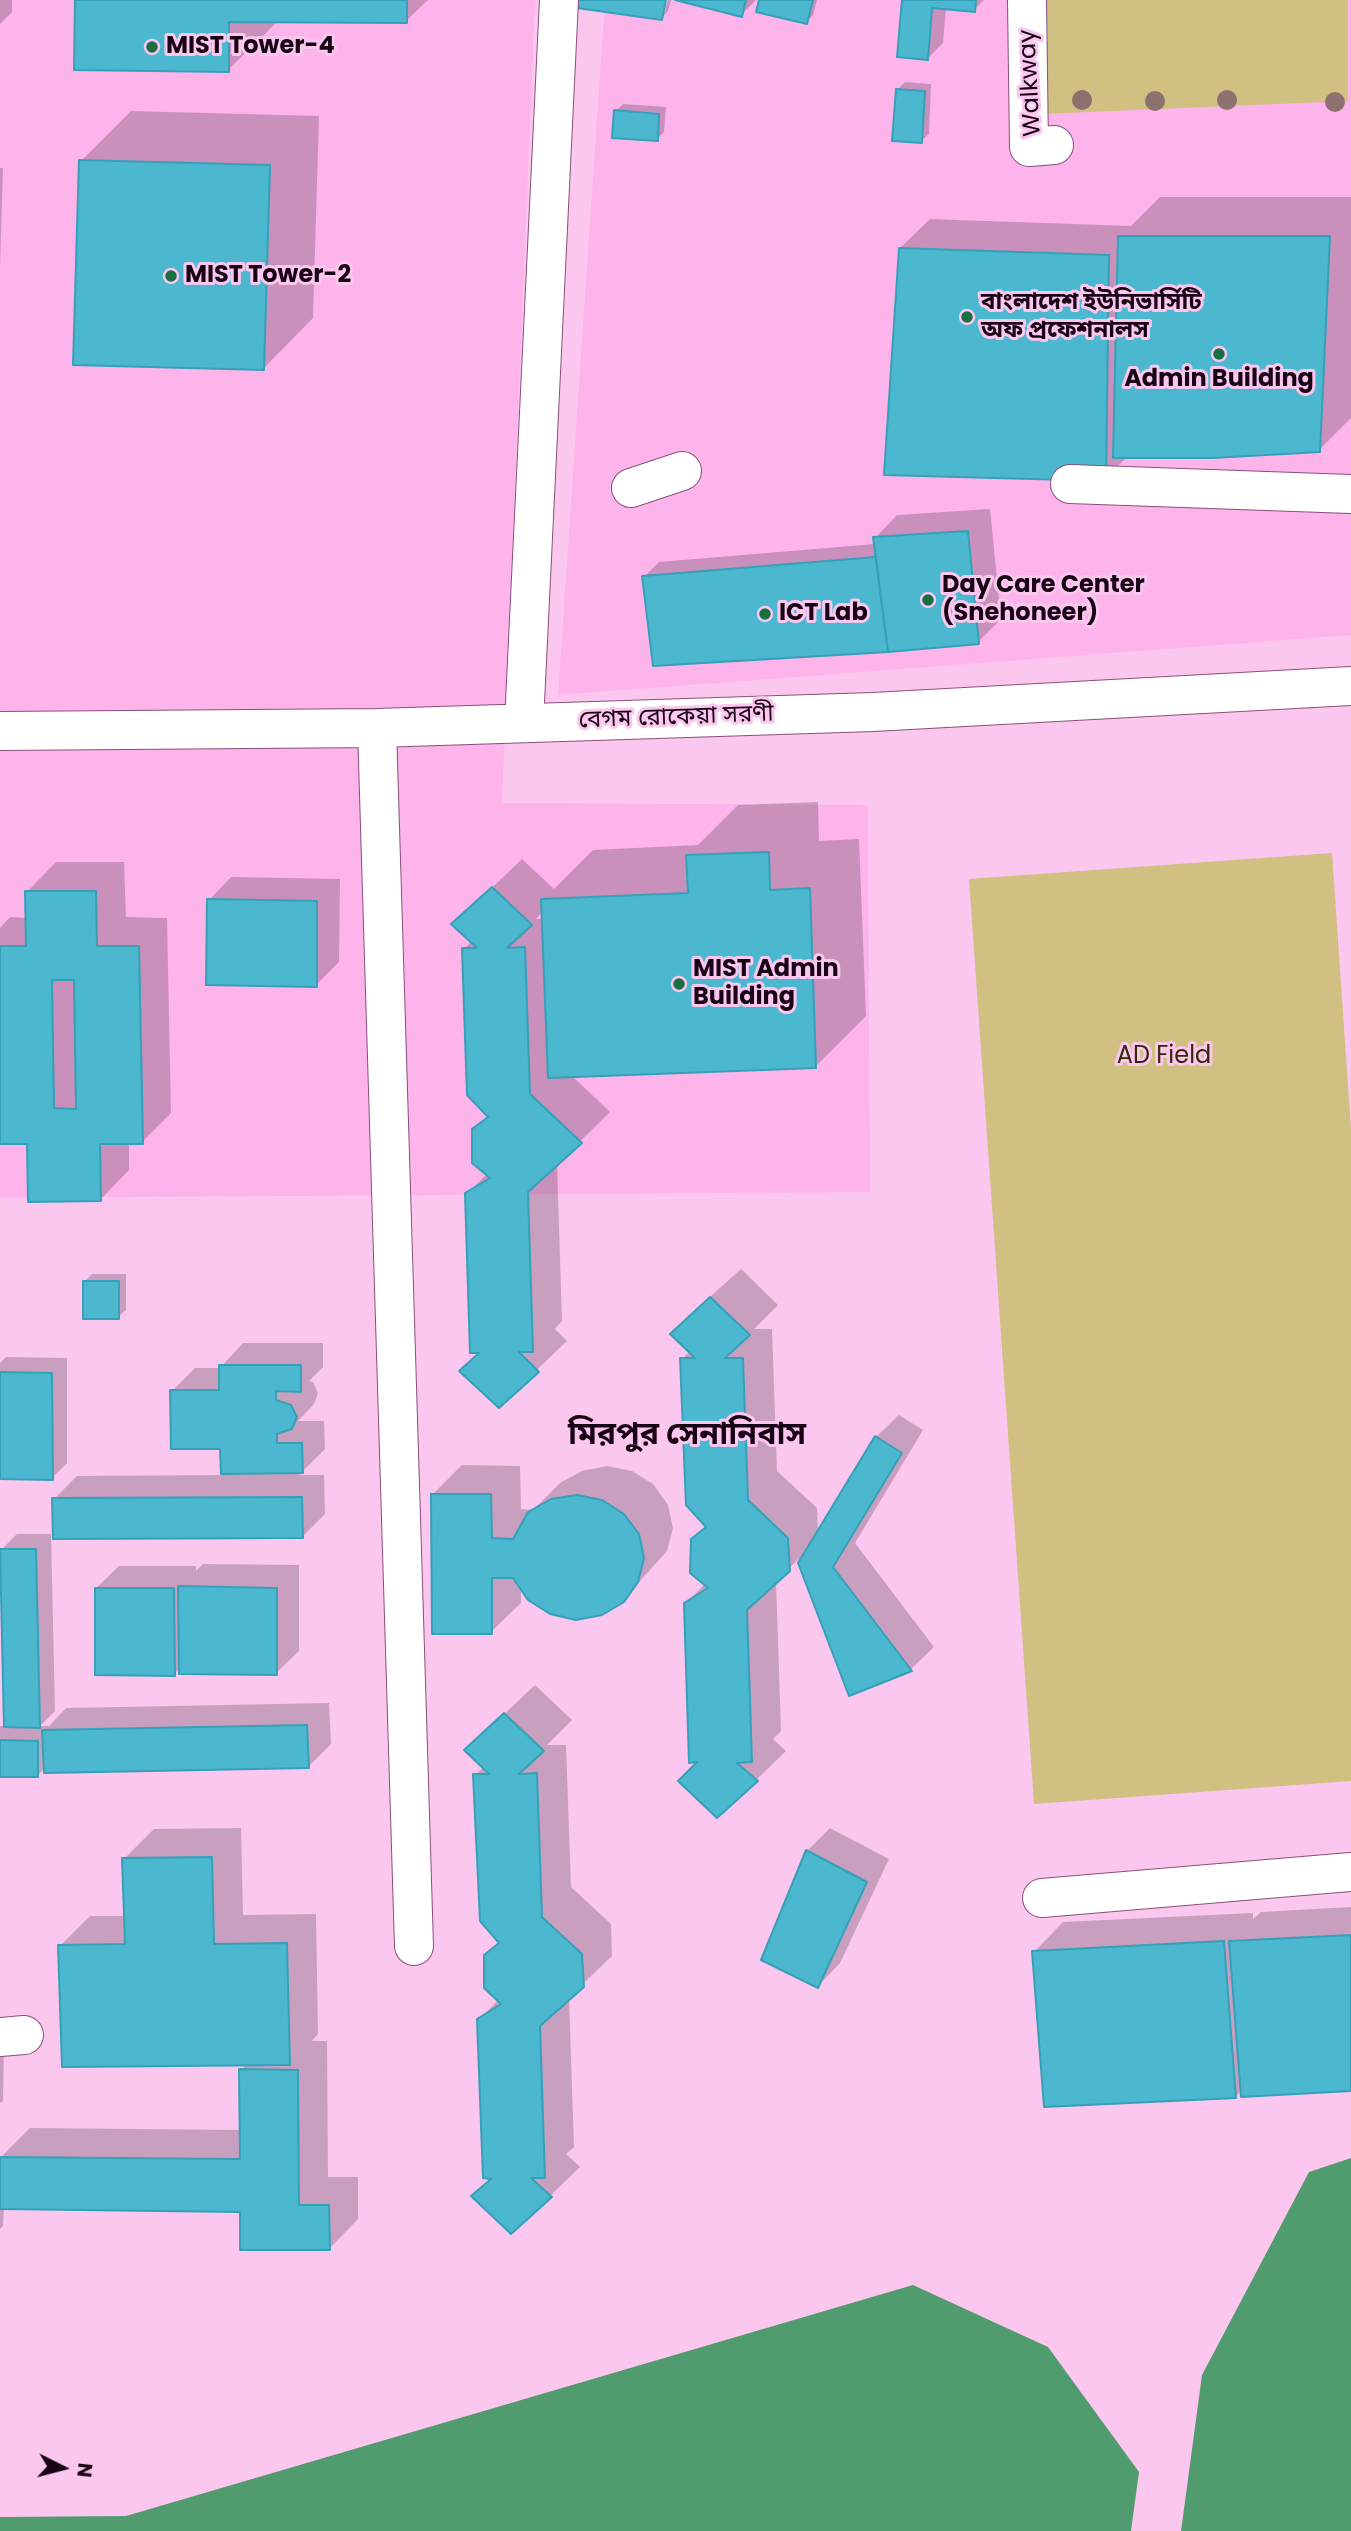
<!DOCTYPE html>
<meta charset="utf-8">
<style>
body{margin:0}
#map{position:relative;width:1351px;height:2531px;overflow:hidden;background:#fcc7ef;font-family:Poppins,sans-serif}
canvas{display:block}
.north{position:absolute;left:28px;top:2433px;width:70px;height:70px;-webkit-text-stroke:5px #fcc7ef;paint-order:stroke;rotate:96deg;font-size:19px;font-weight:700;line-height:28px;text-align:center;color:#180314}
.north::after{content:'';display:block;margin:auto;width:24px;height:32px;background:#180314;clip-path:polygon(50% 0,100% 100%,50% 72%,0 100%)}
</style>
<div id="map">
<canvas width="1351" height="2531"></canvas>
<div class="north">N</div>
</div>
<script>
const g = document.querySelector('canvas').getContext('2d');
g.lineJoin = 'round';
function fillPath(path, color) { g.fillStyle = color; g.fill(path, 'evenodd'); }
function stroke(path, color, width, dash) { g.strokeStyle = color; g.lineWidth = width; g.lineCap = dash ? 'butt' : 'round'; g.setLineDash(dash || []); g.stroke(path); }
function write(font, color, halo, rows, align = 'center') {
  g.font = font + ' Poppins,"Noto Sans Bengali",sans-serif'; g.lineWidth = 6; g.setLineDash([]); g.textBaseline = 'middle'; g.strokeStyle = halo; g.fillStyle = color; for (const [text, x, y, turn = 0] of rows) {
    g.save(); g.translate(x, y); g.rotate((+turn || 0) * Math.PI / 180); g.textAlign = isNaN(turn) ? turn : align; if (halo) g.strokeText(text, 0, 0); g.fillText(text, 0, 0); g.restore();
  }
}
fillPath(new Path2D(`
 M 0,0 L 535,0 L 502,803 L 868,805 L 870,1192 L 0,1198 Z
 M 605,0 L 1351,0 L 1351,635 L 558,695 Z`), '#fdb4eb');
fillPath(new Path2D(`
 M 1040,0 L 1348,0 L 1348,101 L 1041,114 Z
 M 1332,853 L 1351,1129 L 1351,1781 L 1034,1804 L 969,879 Z`), '#d0c081');
fillPath(new Path2D(`
 M 1351,2158 L 1351,2531 L 1181,2531 L 1202,2375 L 1309,2172 Z
 M 913,2285 L 1048,2347 L 1139,2472 L 1131,2531 L 0,2531 L 0,2517 L 126,2516 Z`), '#509c6e');
fillPath(new Path2D(`
 M 0,0 L 12,0 L 12,12 L 0,24 Z
 M 77,0 L 428,0 L 406,21 L 278,21 L 228,70 Z
 M 566,0 L 664,0 L 662,12 L 665,12 L 668,0 L 671,0 L 668,11 L 661,18 L 565,4 Z
 M 682,0 L 756,0 L 741,15 Z
 M 761,0 L 817,0 L 813,15 L 806,22 Z
 M 903,0 L 984,0 L 974,10 L 946,8 L 943,43 L 928,58 Z
 M 905,82 L 931,84 L 929,134 L 921,141 L 897,90 Z
 M 623,104 L 666,107 L 664,132 L 657,139 L 616,111 Z
 M 131,111 L 319,116 L 313,318 L 263,369 L 81,161 Z
 M 0,168 L 3,168 L 0,267 Z
 M 1160,197 L 1351,197 L 1351,418 L 1319,450 L 1128,456 L 1105,479 L 900,248 L 930,219 L 1131,226 Z
 M 990,509 L 1001,619 L 978,642 L 644,577 L 659,562 L 875,544 L 875,538 L 897,515 Z
 M 818,802 L 819,841 L 859,839 L 866,1016 L 816,1066 L 571,1075 L 610,1112 L 557,1164 L 562,1321 L 555,1329 L 567,1341 L 499,1406 L 482,1351 L 467,1194 L 487,1174 L 474,1130 L 489,1116 L 464,949 L 472,941 L 454,924 L 522,859 L 554,889 L 593,850 L 698,845 L 738,805 ZM 543,911 L 544,919 L 536,919 Z
 M 56,862 L 124,862 L 126,917 L 167,918 L 171,1113 L 142,1142 L 129,1142 L 129,1170 L 100,1200 L 29,1142 L 0,1142 L 0,928 L 10,917 L 27,918 L 27,892 Z
 M 231,877 L 340,879 L 339,962 L 316,985 L 209,900 Z
 M 741,1269 L 778,1305 L 754,1329 L 772,1329 L 777,1471 L 817,1508 L 818,1534 L 876,1437 L 899,1415 L 923,1430 L 855,1543 L 934,1647 L 911,1669 L 850,1693 L 804,1554 L 776,1581 L 781,1731 L 773,1739 L 786,1751 L 756,1780 L 700,1761 L 686,1603 L 706,1583 L 692,1540 L 707,1525 L 682,1359 L 690,1351 L 701,1305 Z
 M 92,1274 L 126,1274 L 126,1310 L 118,1317 L 84,1282 Z
 M 243,1343 L 323,1343 L 323,1367 L 309,1381 L 313,1382 L 318,1393 L 314,1404 L 298,1421 L 324,1421 L 325,1449 L 299,1475 L 324,1475 L 325,1514 L 303,1536 L 54,1499 L 77,1476 L 223,1475 L 222,1447 L 172,1391 L 195,1368 L 220,1368 Z
 M 6,1357 L 67,1358 L 67,1463 L 52,1478 L 0,1477 L 0,1363 Z
 M 462,1465 L 520,1466 L 521,1509 L 533,1510 L 560,1483 L 582,1471 L 607,1466 L 632,1471 L 653,1484 L 668,1505 L 673,1528 L 667,1551 L 623,1600 L 521,1586 L 521,1603 L 491,1632 L 432,1495 Z
 M 17,1534 L 51,1534 L 55,1711 L 40,1726 L 49,1726 L 66,1708 L 329,1703 L 331,1744 L 308,1767 L 45,1767 L 38,1775 L 0,1775 L 0,1726 L 5,1726 L 1,1550 Z
 M 203,1564 L 299,1565 L 299,1651 L 276,1673 L 181,1667 L 174,1674 L 96,1588 L 119,1566 L 196,1566 L 196,1571 Z
 M 535,1685 L 572,1720 L 547,1745 L 566,1745 L 571,1887 L 611,1924 L 612,1956 L 569,1997 L 574,2147 L 566,2154 L 580,2167 L 550,2196 L 493,2177 L 479,2020 L 499,1999 L 486,1956 L 500,1941 L 475,1775 L 484,1767 L 466,1750 Z
 M 241,1828 L 243,1915 L 316,1914 L 318,2034 L 312,2041 L 327,2041 L 328,2177 L 358,2177 L 358,2219 L 329,2249 L 242,2210 L 4,2207 L 3,2226 L 0,2229 L 0,2158 L 30,2128 L 241,2130 L 241,2070 L 247,2064 L 60,1946 L 90,1916 L 126,1916 L 124,1859 L 154,1829 Z
 M 830,1828 L 889,1859 L 840,1963 L 818,1986 L 807,1851 Z
 M 1351,1907 L 1351,2090 L 1242,2090 L 1236,2096 L 1034,1952 L 1063,1922 L 1253,1913 L 1253,1919 L 1261,1912 Z
 M 0,2045 L 4,2045 L 3,2101 L 0,2103 Z`), '#0003');
const building = new Path2D(`
 M 75,0 L 407,0 L 407,23 L 229,22 L 229,72 L 74,70 Z
 M 564,0 L 666,0 L 662,20 L 563,6 Z
 M 675,0 L 746,0 L 742,17 Z
 M 759,0 L 813,0 L 807,24 L 756,12 Z
 M 902,0 L 976,0 L 975,12 L 932,8 L 928,60 L 897,57 Z
 M 896,89 L 925,91 L 922,143 L 892,141 Z
 M 614,110 L 659,114 L 658,141 L 612,138 Z
 M 79,160 L 270,165 L 264,370 L 73,365 Z
 M 1118,236 L 1330,236 L 1320,452 L 1212,458 L 1113,458 Z
 M 899,248 L 1109,255 L 1106,481 L 884,475 Z
 M 968,531 L 979,644 L 888,652 L 873,537 Z
 M 876,557 L 888,652 L 653,666 L 642,576 Z
 M 769,852 L 770,890 L 810,888 L 816,1068 L 548,1078 L 541,899 L 688,893 L 686,855 Z
 M 492,887 L 532,925 L 507,948 L 525,947 L 530,1094 L 582,1143 L 528,1192 L 533,1352 L 519,1352 L 539,1372 L 499,1408 L 459,1371 L 479,1353 L 470,1353 L 465,1193 L 490,1178 L 472,1163 L 472,1129 L 488,1117 L 467,1095 L 462,948 L 477,948 L 451,924 Z
 M 25,891 L 96,891 L 97,946 L 139,946 L 143,1144 L 100,1144 L 101,1201 L 28,1202 L 27,1144 L 0,1144 L 0,946 L 26,946 ZM 52,980 L 74,980 L 76,1109 L 54,1108 Z
 M 207,899 L 317,901 L 317,987 L 206,985 Z
 M 83,1281 L 119,1281 L 119,1319 L 83,1319 Z
 M 710,1297 L 750,1335 L 725,1358 L 743,1358 L 748,1500 L 788,1538 L 790,1571 L 747,1610 L 752,1762 L 737,1763 L 758,1781 L 717,1818 L 678,1781 L 697,1762 L 689,1763 L 684,1603 L 708,1588 L 690,1573 L 691,1539 L 706,1527 L 686,1505 L 680,1358 L 695,1358 L 670,1334 Z
 M 219,1365 L 301,1365 L 301,1392 L 276,1391 L 276,1400 L 291,1405 L 297,1417 L 292,1429 L 277,1434 L 277,1443 L 302,1443 L 303,1473 L 221,1474 L 220,1449 L 171,1449 L 170,1390 L 219,1390 Z
 M 0,1372 L 52,1373 L 53,1480 L 0,1479 Z
 M 875,1436 L 902,1453 L 833,1567 L 912,1671 L 849,1696 L 798,1563 Z
 M 431,1494 L 491,1494 L 492,1538 L 513,1539 L 528,1512 L 551,1499 L 577,1495 L 602,1500 L 624,1514 L 639,1534 L 644,1558 L 638,1582 L 624,1602 L 602,1615 L 576,1620 L 550,1614 L 528,1600 L 513,1578 L 492,1578 L 492,1634 L 432,1634 Z
 M 302,1497 L 303,1538 L 53,1539 L 52,1498 Z
 M 0,1549 L 36,1549 L 40,1728 L 4,1727 Z
 M 178,1586 L 277,1588 L 277,1675 L 179,1674 Z
 M 95,1588 L 174,1588 L 175,1676 L 95,1675 Z
 M 504,1713 L 544,1751 L 519,1774 L 537,1773 L 542,1917 L 582,1954 L 584,1987 L 540,2026 L 545,2178 L 531,2178 L 552,2197 L 511,2234 L 471,2196 L 491,2179 L 483,2178 L 477,2019 L 501,2004 L 484,1988 L 484,1955 L 499,1943 L 480,1921 L 473,1774 L 489,1774 L 464,1750 Z
 M 307,1725 L 309,1768 L 44,1773 L 42,1730 Z
 M 0,1740 L 38,1741 L 38,1777 L 0,1777 Z
 M 806,1850 L 867,1882 L 818,1988 L 761,1960 Z
 M 212,1857 L 214,1944 L 287,1943 L 290,2065 L 62,2067 L 58,1945 L 125,1944 L 122,1858 Z
 M 1351,1935 L 1351,2091 L 1241,2097 L 1229,1941 Z
 M 1224,1941 L 1236,2098 L 1044,2107 L 1032,1951 Z
 M 239,2069 L 298,2070 L 299,2205 L 329,2205 L 330,2250 L 240,2250 L 240,2212 L 0,2209 L 0,2157 L 240,2159 Z`);
fillPath(building, '#4bb8d0');
stroke(building, '#35a0b7', 2);
const minor = new Path2D(`
 M 1027,0 L 1029,147 L 1054,145
 M 1070,484 L 1351,494
 M 631,488 L 682,471
 M 524,723 L 559,0
 M 377,728 L 414,1946
 M 0,731 L 377,728 L 873,712 L 1351,686
 M 1042,1898 L 1351,1872
 M 0,2037 L 24,2035`);
stroke(minor, '#894f7c', 40);
stroke(minor, '#fff', 38);
g.fillStyle = '#8d716e';
for (const [x, y] of [
 [1082,100],
 [1227,100],
 [1155,101],
 [1335,102]
]) { g.beginPath(); g.arc(x, y, 10, 0, 2 * Math.PI); g.fill(); }
for (const [x, y, r, color] of [
 [152,47,7,"#186f42"],
 [171,276,7,"#186f42"],
 [967,317,7,"#186f42"],
 [1219,354,7,"#186f42"],
 [928,600,7,"#186f42"],
 [765,614,7,"#186f42"],
 [679,984,7,"#186f42"]
]) { const dot = new Path2D(); dot.arc(x, y, r, 0, 2 * Math.PI); g.fillStyle = color; g.fill(dot); stroke(dot, '#fcc7ef', 2.5); }
write('bold 24px', '#180314', '#fcc7ef', [
 ["MIST Tower-4",166,47],
 ["MIST Tower-2",185,276],
 ["বাংলাদেশ ইউনিভার্সিটি",981,303],
 ["অফ প্রফেশনালস",981,331],
 ["Admin Building",1219,380,"center"],
 ["Day Care Center",942,586],
 ["(Snehoneer)",942,614],
 ["ICT Lab",779,614],
 ["MIST Admin",693,970],
 ["Building",693,998]
], 'left');
write('24px', '#180314', '#fcc7ef', [
 ["Walkway",1031,83,-93],
 ["বেগম রোকেয়া সরণী",676,718,-2]
]);
write('24px', '#322a05', '#fcc7ef', [
 ["AD Field",1164,1057]
]);
write('bold 32px', '#180314', '#fcc7ef', [
 ["মিরপুর সেনানিবাস",687,1436]
]);
</script>
